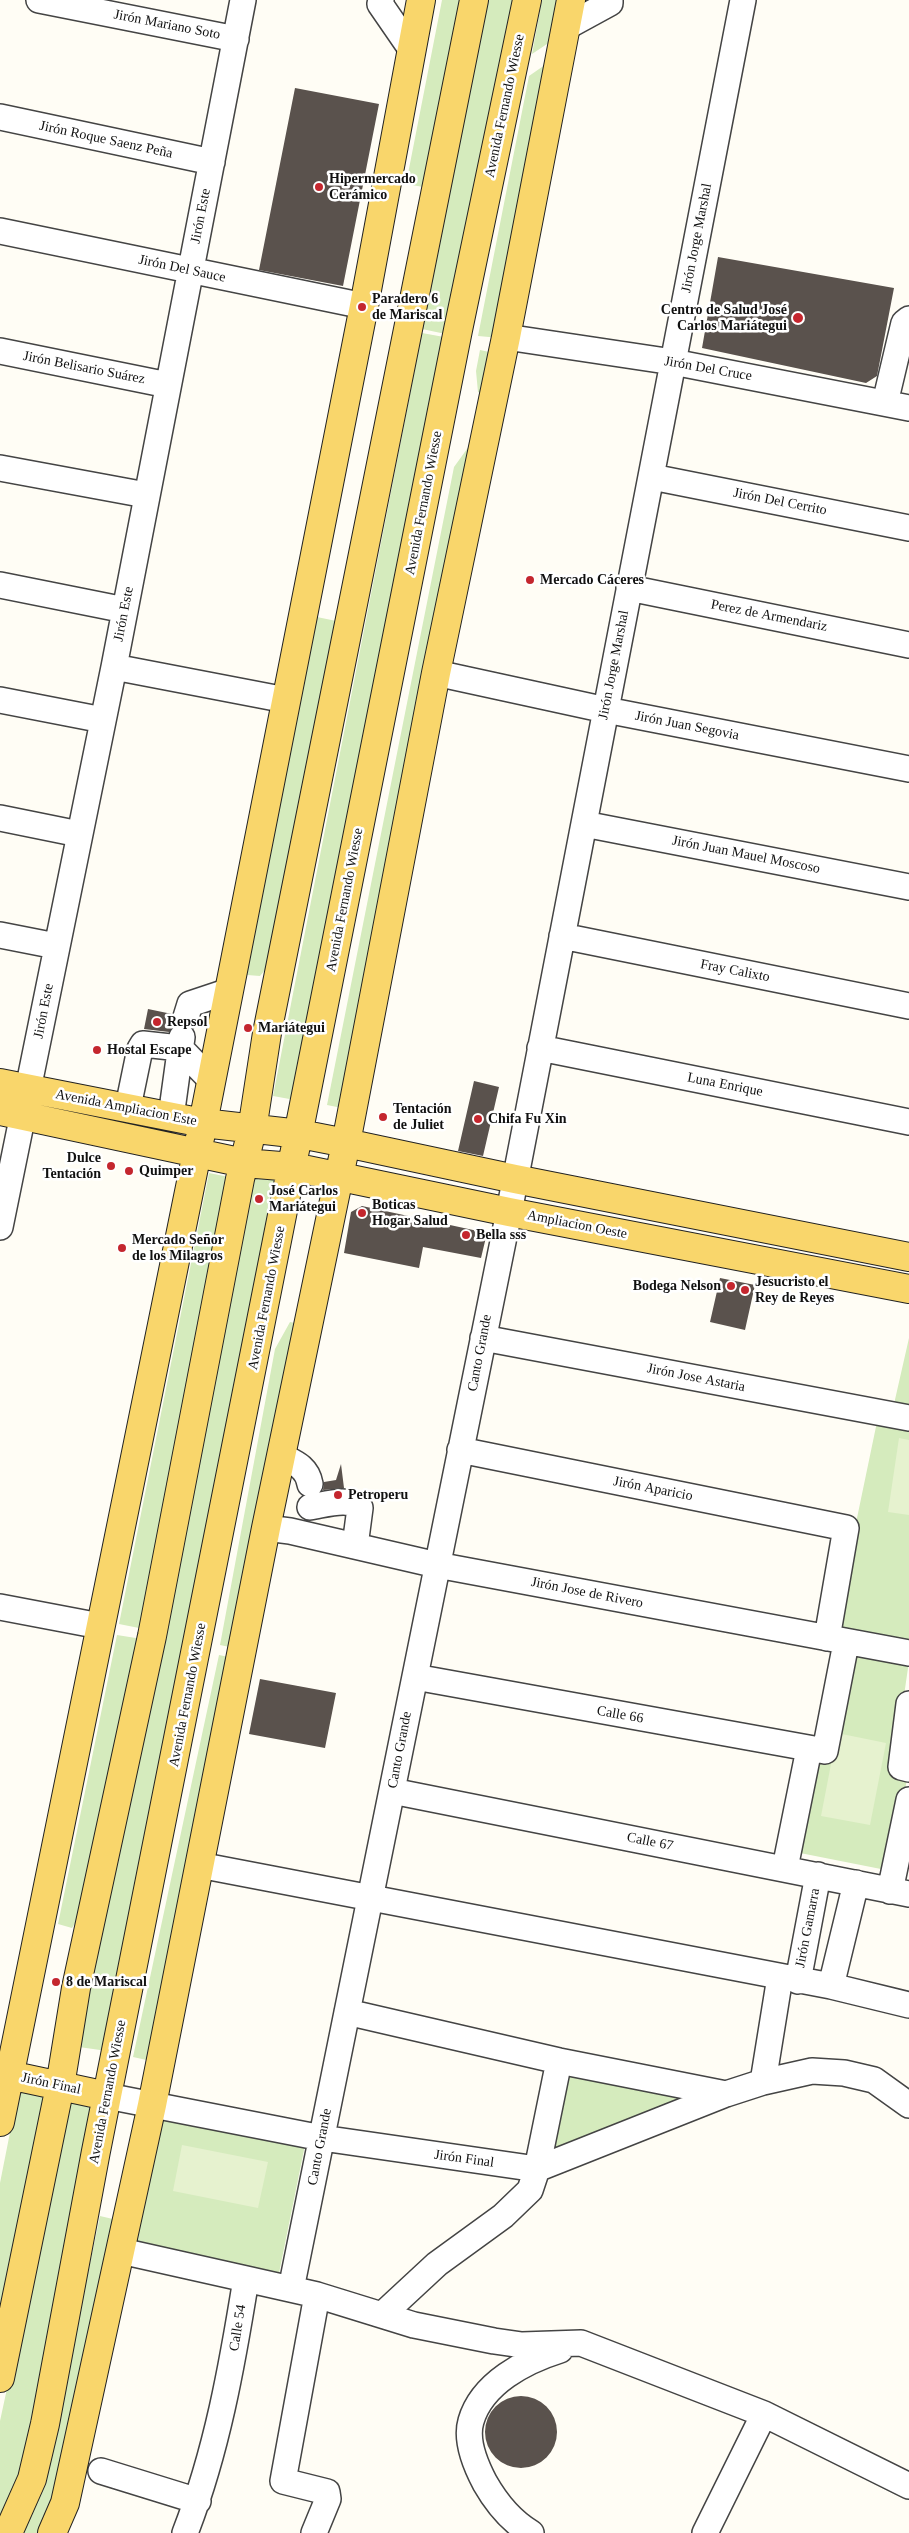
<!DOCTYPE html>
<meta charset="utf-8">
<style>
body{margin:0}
canvas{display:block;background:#fffdf5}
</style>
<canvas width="909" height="2533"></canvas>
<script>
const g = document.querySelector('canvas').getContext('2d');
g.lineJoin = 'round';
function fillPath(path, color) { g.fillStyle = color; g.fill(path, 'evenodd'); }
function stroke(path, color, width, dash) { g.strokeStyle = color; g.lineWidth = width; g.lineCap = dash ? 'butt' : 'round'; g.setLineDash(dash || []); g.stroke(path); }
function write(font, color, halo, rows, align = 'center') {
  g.font = font + ' Georgia,serif'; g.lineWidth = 5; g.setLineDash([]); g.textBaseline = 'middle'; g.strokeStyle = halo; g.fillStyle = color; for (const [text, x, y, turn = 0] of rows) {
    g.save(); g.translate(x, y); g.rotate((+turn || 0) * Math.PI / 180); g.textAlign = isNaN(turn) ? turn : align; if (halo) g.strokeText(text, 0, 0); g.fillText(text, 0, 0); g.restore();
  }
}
fillPath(new Path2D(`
 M 442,0 L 465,0 L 429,188 L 406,184 Z
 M 487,0 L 521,0 L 455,336 L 422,329 Z
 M 542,0 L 561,0 L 553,40 L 532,54 Z
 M 552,60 L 500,338 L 478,336 L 529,76 Z
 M 422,333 L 455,339 L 306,1102 L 273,1096 Z
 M 480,350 L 494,353 L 485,395 L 478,392 L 476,371 Z
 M 472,442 L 347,1109 L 327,1105 L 454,467 Z
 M 317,617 L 341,622 L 275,958 L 260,976 L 247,975 Z
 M 256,1168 L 289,1171 L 107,2051 L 79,2047 Z
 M 209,1173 L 234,1178 L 144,1629 L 119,1624 Z
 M 290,1322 L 300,1324 L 239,1649 L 220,1645 L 275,1349 Z
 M 909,1338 L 909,1408 L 894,1404 Z
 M 878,1417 L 909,1423 L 909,1643 L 840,1628 L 857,1518 Z
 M 117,1635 L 142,1639 L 86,1906 L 72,1928 L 58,1924 Z
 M 852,1652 L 909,1661 L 893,1772 L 908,1775 L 889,1865 L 886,1870 L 795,1852 L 815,1754 Z
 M 219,1655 L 238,1659 L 151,2061 L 133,2057 Z
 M 563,2065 L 690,2099 L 552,2151 Z
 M 18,2092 L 43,2097 L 0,2317 L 0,2183 Z
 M 69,2101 L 97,2110 L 34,2433 L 11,2504 L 0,2526 L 0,2421 Z
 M 160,2118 L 305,2145 L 278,2278 L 132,2248 Z
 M 100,2216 L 117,2220 L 60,2478 L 39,2533 L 22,2533 L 45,2476 Z`), '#d5ebbd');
fillPath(new Path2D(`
 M 899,1438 L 909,1440 L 909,1515 L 888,1512 Z
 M 837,1733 L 886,1743 L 870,1825 L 821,1816 Z
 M 182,2145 L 268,2162 L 258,2208 L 173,2191 Z`), '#e6f2cf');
fillPath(new Path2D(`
 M 295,88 L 379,104 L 343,286 L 259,270 Z
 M 718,257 L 894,288 L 877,376 L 866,383 L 702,348 Z
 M 148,1009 L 172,1014 L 175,1025 L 169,1032 L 144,1029 Z
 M 474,1081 L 499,1087 L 483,1156 L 458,1151 Z
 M 362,1206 L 487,1233 L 481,1258 L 423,1247 L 419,1268 L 344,1253 L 351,1212 Z
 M 720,1278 L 755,1285 L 745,1330 L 710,1322 Z
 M 341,1464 L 344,1488 L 323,1490 L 324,1482 L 336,1480 Z
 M 260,1679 L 336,1693 L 325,1748 L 249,1734 Z
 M485 2432a36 36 0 1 1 72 0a36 36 0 1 1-72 0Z`), '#5a524d');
const minor = new Path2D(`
 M 39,0 L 236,39
 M 381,0 L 380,4 L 411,49
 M 566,27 L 610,3 L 610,0
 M 0,117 L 212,162
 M 0,231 L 364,306
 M 506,337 L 673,362 L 909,408
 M 0,351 L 168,385
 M 885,403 L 904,323 L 909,319
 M 0,468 L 146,495
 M 652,477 L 909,528
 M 0,585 L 125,610
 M 629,588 L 909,645
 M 114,667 L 286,700
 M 436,673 L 606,710 L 909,769
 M 0,700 L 103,720
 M 0,818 L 79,834
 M 584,824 L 909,887
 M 0,935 L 56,946
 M 562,936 L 909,1006
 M 186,1017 L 190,1004 L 229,991
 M 540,1048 L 909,1122
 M 128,1107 L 140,1049 L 143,1044 L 180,1048 L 211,1080
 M 171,1117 L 182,1037
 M 0,1227 L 114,667 L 243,0
 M 483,1338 L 909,1418
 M 460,1450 L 846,1528 L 827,1638
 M 281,1456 C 295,1463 307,1467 310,1484
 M 310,1507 C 324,1505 349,1496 360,1508 L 355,1546
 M 266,1528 L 290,1531 L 437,1565 L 909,1653
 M 0,1607 L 100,1626
 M 415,1677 L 825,1751 L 846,1643
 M 909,1704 L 901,1767 L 909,1769
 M 392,1791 L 909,1894
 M 199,1865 L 831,1986 L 909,2005
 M 785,1868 L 809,1749
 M 890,1891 L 909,1800
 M 798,1981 L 818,1875
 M 831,1986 L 856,1883
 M 347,2012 L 559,2061 L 726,2094
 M 763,2082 L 780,1977
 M 107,2096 L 322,2138 L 537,2169 L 726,2094 L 763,2082 L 812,2071 L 844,2073 L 874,2080 L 909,2105
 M 121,2251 L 246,2279 C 232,2366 217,2451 185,2533
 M 246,2279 L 317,2295 L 414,2325 L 494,2341 L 522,2345 L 581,2343 L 764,2414 L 909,2486
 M 291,2289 L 509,1212 L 743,0
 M 382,2315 L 437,2264 L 503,2216 L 530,2190 L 537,2169 L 559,2061
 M 101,2471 L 198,2501
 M 314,2533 L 328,2499 L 327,2492 L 283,2481 L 317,2295
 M 531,2533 C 511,2521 497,2504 485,2483 C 476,2466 465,2441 471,2421 C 482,2383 525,2361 560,2350
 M 705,2533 L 764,2414`);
const major = new Path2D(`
 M 0,1083 L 203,1123 L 300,1134 L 346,1143 L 515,1179 L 909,1257
 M 0,1111 L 244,1163 L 293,1167 L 509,1212 L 909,1289
 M 9,2075 L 107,2096
 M 0,2122 L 203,1123 L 364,306 L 421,0
 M 0,2378 L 60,2086 L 76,1988 L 152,1636 L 240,1179 L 252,1130 L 267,1033 L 474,0
 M 8,2533 L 32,2479 L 45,2424 L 96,2151 L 458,330 L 527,0
 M 52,2533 L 65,2503 L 152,2105 L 266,1528 L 346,1143 L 436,673 L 506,337 L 571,0`);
stroke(minor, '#444', 28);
stroke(major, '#222', 30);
stroke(minor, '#fff', 25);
stroke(major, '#f9d66b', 28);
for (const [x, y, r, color] of [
 [319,187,5,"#c4262e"],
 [362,307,5,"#c4262e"],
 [798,318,6,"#c4262e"],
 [530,580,5,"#c4262e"],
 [157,1022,5,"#c4262e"],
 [248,1028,5,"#c4262e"],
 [97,1050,5,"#c4262e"],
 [383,1117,5,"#c4262e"],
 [478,1119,5,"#c4262e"],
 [111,1166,5,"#c4262e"],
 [129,1171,5,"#c4262e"],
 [259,1199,5,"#c4262e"],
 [362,1213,5,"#c4262e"],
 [466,1235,5,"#c4262e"],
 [122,1248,5,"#c4262e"],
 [731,1286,5,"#c4262e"],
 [745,1290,5,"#c4262e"],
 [338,1495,5,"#c4262e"],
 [56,1982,5,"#c4262e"]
]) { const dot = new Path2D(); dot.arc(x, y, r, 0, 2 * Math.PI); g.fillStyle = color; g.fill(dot); stroke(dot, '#fff', 2); }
write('14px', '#111', '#fff', [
 ["Jirón Mariano Soto",167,25,11],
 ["Avenida Fernando Wiesse",505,106,-78],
 ["Jirón Roque Saenz Peña",106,140,12],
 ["Jirón Este",201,216,-79],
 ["Jirón Jorge Marshal",697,238,-79],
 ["Jirón Del Sauce",182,269,12],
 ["Jirón Belisario Suárez",84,368,11],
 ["Jirón Del Cruce",708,369,10],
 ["Jirón Del Cerrito",780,502,11],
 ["Avenida Fernando Wiesse",424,503,-79],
 ["Jirón Este",124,614,-79],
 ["Perez de Armendariz",769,616,11],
 ["Jirón Jorge Marshal",614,665,-79],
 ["Jirón Juan Segovia",687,726,11],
 ["Jirón Juan Mauel Moscoso",746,855,11],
 ["Avenida Fernando Wiesse",345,900,-79],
 ["Fray Calixto",735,971,11],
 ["Jirón Este",44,1011,-79],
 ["Luna Enrique",725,1085,11],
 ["Avenida Ampliacion Este",126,1108,11],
 ["Ampliacion Oeste",577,1225,11],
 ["Avenida Fernando Wiesse",267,1298,-79],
 ["Canto Grande",480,1353,-79],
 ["Jirón Jose Astaria",696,1378,11],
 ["Jirón Aparicio",653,1489,11],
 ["Jirón Jose de Rivero",587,1593,11],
 ["Avenida Fernando Wiesse",188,1695,-79],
 ["Calle 66",620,1715,10],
 ["Canto Grande",400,1750,-79],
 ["Calle 67",650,1842,11],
 ["Jirón Gamarra",808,1928,-79],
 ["Jirón Final",51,2084,12],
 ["Avenida Fernando Wiesse",108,2092,-79],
 ["Canto Grande",320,2147,-79],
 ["Jirón Final",464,2159,8],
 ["Calle 54",238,2328,-81]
]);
write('bold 14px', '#111', '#fff', [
 ["Hipermercado",329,179],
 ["Cerámico",329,195],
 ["Paradero 6",372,299],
 ["de Mariscal",372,315],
 ["Centro de Salud José",787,310,"right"],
 ["Carlos Mariátegui",787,326,"right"],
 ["Mercado Cáceres",540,580],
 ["Repsol",167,1022],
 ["Mariátegui",258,1028],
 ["Hostal Escape",107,1050],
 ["Tentación",393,1109],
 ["de Juliet",393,1125],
 ["Chifa Fu Xin",488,1119],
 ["Dulce",101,1158,"right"],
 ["Tentación",101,1174,"right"],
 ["Quimper",139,1171],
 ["José Carlos",269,1191],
 ["Mariátegui",269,1207],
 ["Boticas",372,1205],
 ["Hogar Salud",372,1221],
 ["Bella sss",476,1235],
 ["Mercado Señor",132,1240],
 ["de los Milagros",132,1256],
 ["Jesucristo el",755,1282],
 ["Rey de Reyes",755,1298],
 ["Bodega Nelson",721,1286,"right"],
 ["Petroperu",348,1495],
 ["8 de Mariscal",66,1982]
], 'left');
</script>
